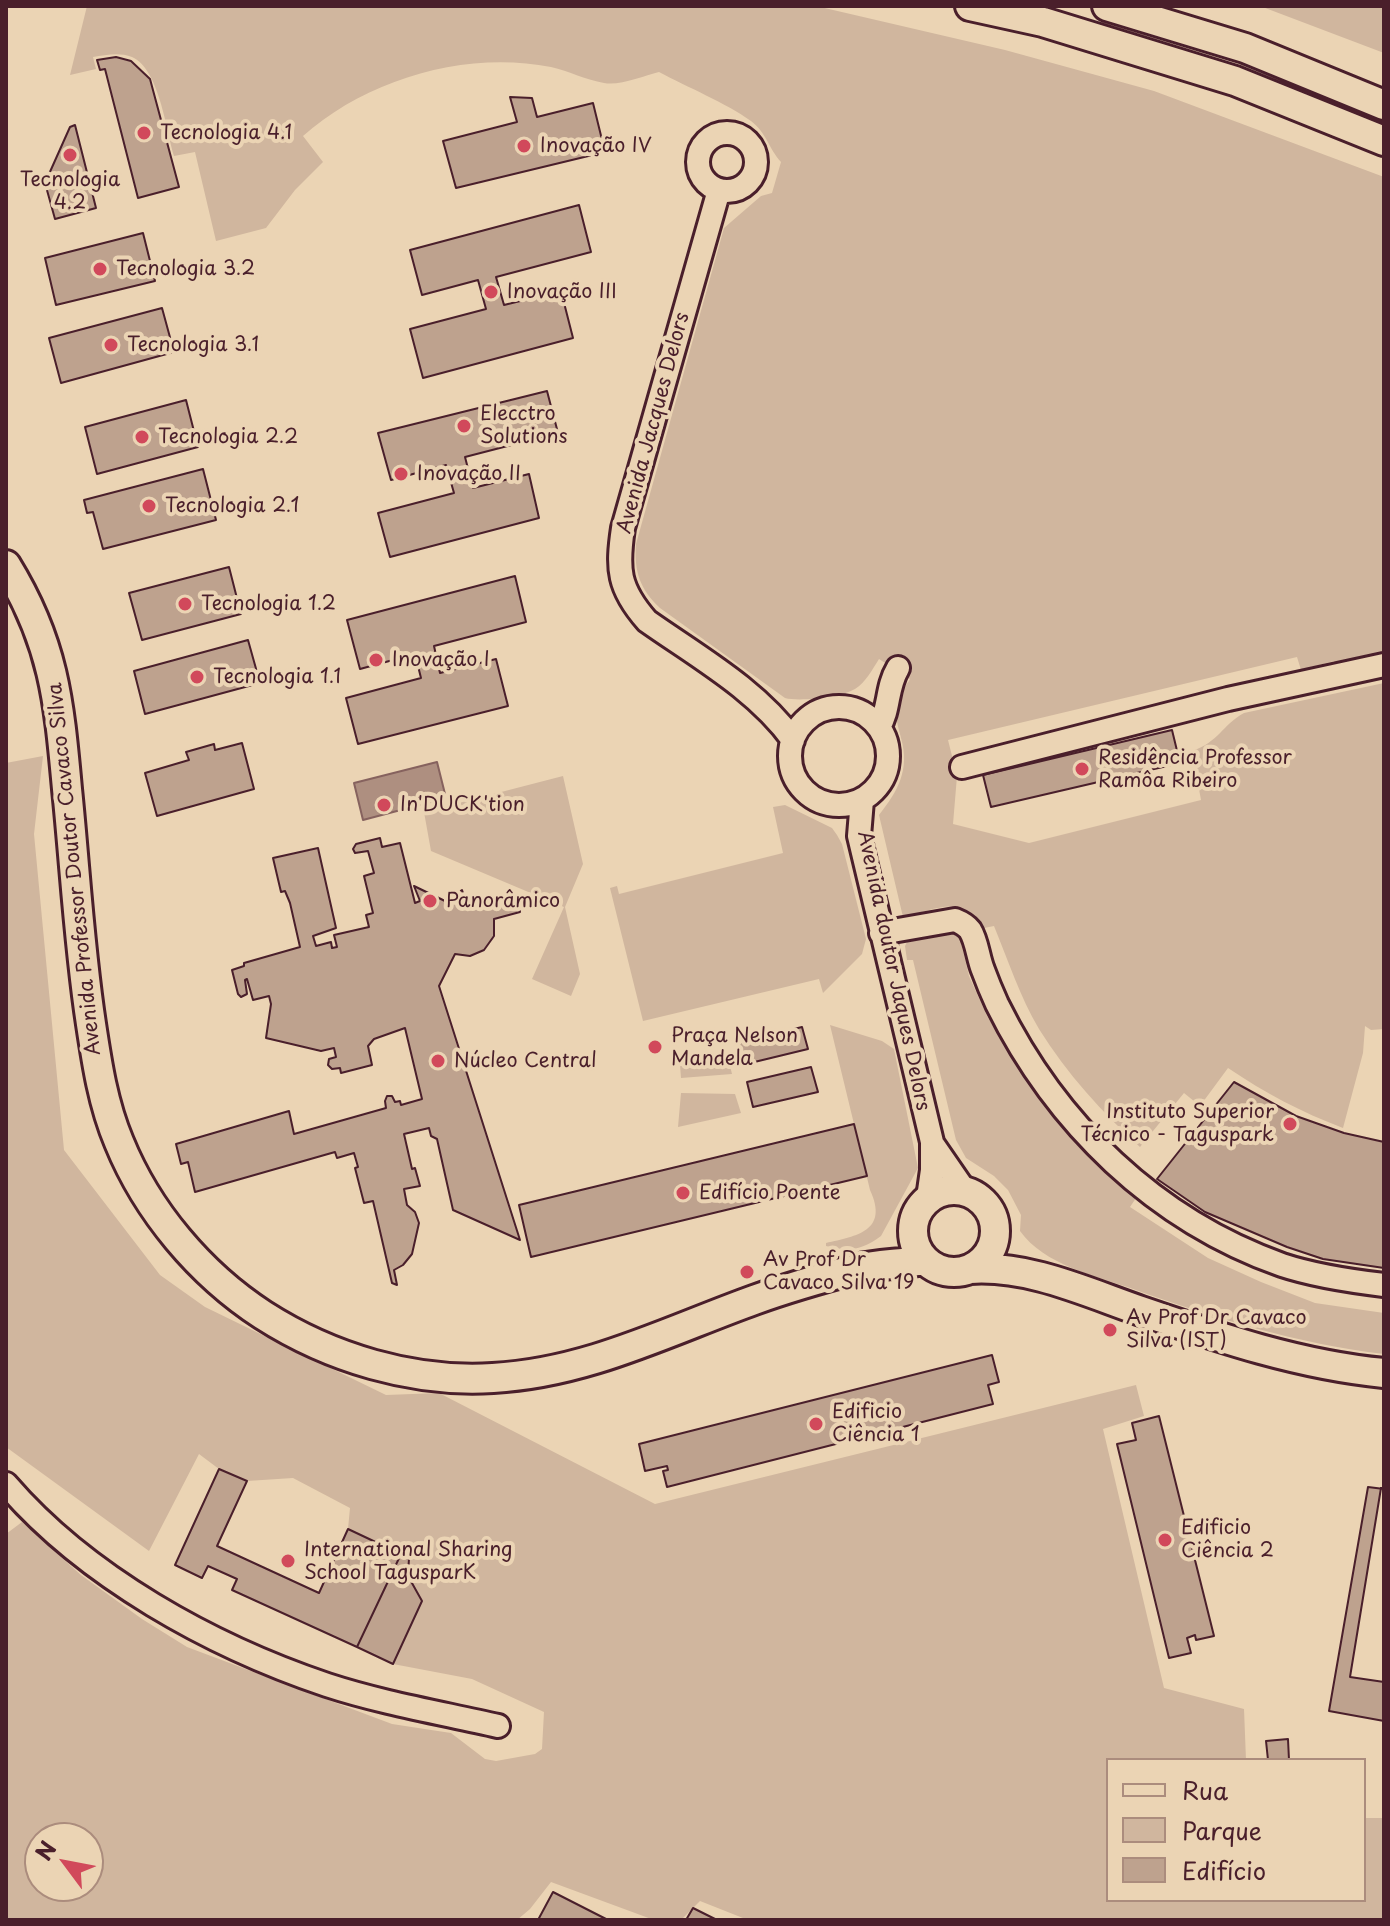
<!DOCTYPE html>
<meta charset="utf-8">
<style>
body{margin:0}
#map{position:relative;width:1390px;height:1926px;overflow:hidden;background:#ebd4b4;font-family:"Playpen Sans",sans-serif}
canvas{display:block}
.frame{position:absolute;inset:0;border:8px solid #4a1f2b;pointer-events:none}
.legend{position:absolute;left:1106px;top:1758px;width:260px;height:144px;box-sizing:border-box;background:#ebd4b4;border:2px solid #ab8c7d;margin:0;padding:10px 14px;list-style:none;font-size:24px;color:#4a1f2b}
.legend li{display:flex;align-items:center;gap:16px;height:40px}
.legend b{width:40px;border:2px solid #ab8c7d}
.north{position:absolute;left:24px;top:1822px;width:80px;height:80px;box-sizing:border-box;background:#ebd4b4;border:2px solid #ab8c7d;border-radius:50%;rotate:302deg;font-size:22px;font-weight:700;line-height:32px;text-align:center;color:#4a1f2b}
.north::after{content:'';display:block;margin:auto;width:28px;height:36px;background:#d1495b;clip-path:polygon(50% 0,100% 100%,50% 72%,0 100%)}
</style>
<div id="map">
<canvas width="1390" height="1926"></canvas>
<div class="frame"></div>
<ul class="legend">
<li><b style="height:10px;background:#ebd4b4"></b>Rua</li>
<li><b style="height:22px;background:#d0b69e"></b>Parque</li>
<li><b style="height:22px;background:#bea28e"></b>Edifício</li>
</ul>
<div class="north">N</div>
</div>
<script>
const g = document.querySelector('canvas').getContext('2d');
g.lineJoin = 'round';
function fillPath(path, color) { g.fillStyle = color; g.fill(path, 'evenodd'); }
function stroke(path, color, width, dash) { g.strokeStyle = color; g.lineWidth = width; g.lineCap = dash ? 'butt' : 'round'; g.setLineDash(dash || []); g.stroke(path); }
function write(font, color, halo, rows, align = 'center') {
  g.font = font + ' "Playpen Sans",sans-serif'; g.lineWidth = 8; g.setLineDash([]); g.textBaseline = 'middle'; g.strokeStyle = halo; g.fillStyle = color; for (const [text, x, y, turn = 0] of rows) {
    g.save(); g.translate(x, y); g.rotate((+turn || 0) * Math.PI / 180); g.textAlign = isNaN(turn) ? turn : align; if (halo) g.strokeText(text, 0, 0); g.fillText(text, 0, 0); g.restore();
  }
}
fillPath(new Path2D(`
 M 87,6 L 816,6 L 1005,50 L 1154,91 L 1384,177 L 1384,656 L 1336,667 L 1334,661 L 1301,670 L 1297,657 L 948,740 L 957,776 L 953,824 L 1029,843 L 1201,800 L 1192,751 C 1219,742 1222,725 1244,713 L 1384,683 L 1384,1029 L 1371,1030 L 1365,1026 L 1363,1053 L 1343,1128 C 1301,1112 1265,1093 1228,1068 L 1200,1106 L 1184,1093 L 1140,1147 C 1102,1112 1067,1074 1039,1029 C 1020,997 1008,960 994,926 L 979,929 C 966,892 934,910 903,917 L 879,815 C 898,791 910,770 901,738 C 898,726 894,715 897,701 C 899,693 906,686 910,679 L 879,659 C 872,670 866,682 855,689 C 841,697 800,702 785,698 L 660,608 C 640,589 634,572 636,544 L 724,228 L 761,196 L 772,193 L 781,162 C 769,149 766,132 751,121 C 726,103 687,87 659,72 C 643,76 620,86 604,83 C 586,80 569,71 551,67 C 466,50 367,79 303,136 L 323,162 L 295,190 L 266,228 L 216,241 L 195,152 L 174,156 C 166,129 159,69 132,57 C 119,52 106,55 93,57 L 96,69 L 70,75 Z
 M 1260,6 L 1384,6 L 1384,53 Z
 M 43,756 L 34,834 L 64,1150 L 160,1275 L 205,1307 L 386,1395 L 439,1393 L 655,1504 L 1136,1385 L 1144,1416 L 1103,1429 L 1164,1688 L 1244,1709 L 1246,1760 L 1108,1760 L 1108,1900 L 1364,1900 L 1364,1818 L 1384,1818 L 1384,1920 L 748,1920 L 700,1901 L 681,1920 L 654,1920 L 551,1882 L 530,1909 L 517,1920 L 6,1920 L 6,1534 L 22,1522 L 81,1575 L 142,1619 L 187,1647 L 392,1724 L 451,1733 L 485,1759 L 496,1761 L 535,1754 L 542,1749 L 544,1712 L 472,1679 L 393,1664 L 422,1601 L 408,1576 L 409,1558 L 348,1529 L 350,1508 L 293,1478 L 247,1481 L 219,1469 L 199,1454 L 149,1551 L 6,1447 L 6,763 ZM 40,1838 L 88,1838 L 88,1886 L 40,1886 Z
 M 563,776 L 583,864 L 565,907 L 580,974 L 571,996 L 532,979 L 564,907 L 431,851 L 424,812 Z
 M 785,805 L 832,828 L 837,835 L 842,844 L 866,939 L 862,954 L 823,993 L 819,979 L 643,1021 L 610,888 L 617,886 L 619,894 L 783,853 L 773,807 Z
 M 948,932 L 954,932 L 960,938 L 969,976 L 987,1016 L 1014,1061 L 1107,1172 L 1138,1195 L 1130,1207 L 1208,1258 L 1261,1282 L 1315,1303 L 1384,1313 L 1384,1354 C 1298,1344 1215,1318 1133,1289 C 1096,1276 1044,1265 1020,1231 L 1021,1215 L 1008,1190 L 994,1176 L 966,1158 L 956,1140 L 913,960 L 907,960 L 905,946 L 907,942 Z
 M 830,1025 L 882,1041 L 894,1049 L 918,1168 L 881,1236 C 862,1250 849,1252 826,1246 L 826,1243 C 857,1236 889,1231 870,1190 Z
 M 679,1052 L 728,1058 L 732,1074 L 681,1078 Z
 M 681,1093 L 735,1094 L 741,1113 L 678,1127 Z`), '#d0b69e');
const water = new Path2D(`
 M 437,762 L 446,798 L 363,820 L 354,783 Z`);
fillPath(water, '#ae8f80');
stroke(water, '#86625e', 2);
const building = new Path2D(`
 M 116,57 L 131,61 L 150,79 L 179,187 L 138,198 L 105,69 L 100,70 L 97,60 Z
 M 510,97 L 532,98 L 537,117 L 593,103 L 605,152 L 456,188 L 443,141 L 517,122 Z
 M 75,125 L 96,208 L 55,219 L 45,183 L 70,127 Z
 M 579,205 L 591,252 L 496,277 L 504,305 L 561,291 L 573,338 L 423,378 L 410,329 L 486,309 L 478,280 L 422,295 L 410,250 Z
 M 143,233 L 155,281 L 56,305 L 45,258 Z
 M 162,308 L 174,352 L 61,383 L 49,338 Z
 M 547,391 L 558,433 L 465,457 L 473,488 L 529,474 L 539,518 L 390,557 L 378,513 L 454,493 L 446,465 L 391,480 L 378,433 Z
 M 186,400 L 198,447 L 97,474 L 85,427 Z
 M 203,469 L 216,520 L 103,549 L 93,512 L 87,513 L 84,500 Z
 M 229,567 L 241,614 L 142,640 L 129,593 Z
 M 515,576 L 526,622 L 434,646 L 440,673 L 496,659 L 508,706 L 358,744 L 346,698 L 421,678 L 415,654 L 360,669 L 347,620 Z
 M 248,640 L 260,683 L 145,714 L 134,671 Z
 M 1172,730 L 1180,763 L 991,807 L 983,775 Z
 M 242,743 L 254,789 L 157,816 L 145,773 L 189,760 L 186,752 L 214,744 L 215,750 Z
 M 380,838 L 382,847 L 400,843 L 415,903 L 420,901 L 414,886 L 445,901 L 462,890 L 465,899 L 480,901 L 489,909 L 518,901 L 520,912 L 494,919 L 494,936 L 484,950 L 470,956 L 455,954 L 439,986 L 520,1240 L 453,1210 L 437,1139 L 431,1136 L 429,1128 L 404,1134 L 412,1169 L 415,1168 L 420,1186 L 404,1189 L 407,1205 L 415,1212 L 419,1223 L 412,1254 L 403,1265 L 394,1270 L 397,1285 L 392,1283 L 373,1201 L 364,1203 L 355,1168 L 358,1167 L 354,1153 L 337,1158 L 335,1152 L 195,1192 L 188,1162 L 181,1164 L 176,1144 L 289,1111 L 294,1134 L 386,1108 L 385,1101 L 387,1096 L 392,1096 L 395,1102 L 400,1101 L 401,1105 L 422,1099 L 405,1028 L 374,1039 L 368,1046 L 372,1065 L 341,1073 L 340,1068 L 332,1069 L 328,1065 L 329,1059 L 336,1057 L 334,1048 L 321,1051 L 266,1038 L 271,1004 L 269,996 L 253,1000 L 247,979 L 245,980 L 247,994 L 241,997 L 238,994 L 232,970 L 244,966 L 244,963 L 300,947 L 290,903 L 285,891 L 281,892 L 273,858 L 318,848 L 336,928 L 313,936 L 316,946 L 331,942 L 332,948 L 337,947 L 334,935 L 369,927 L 366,915 L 373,913 L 364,876 L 374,873 L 368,851 L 355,853 L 353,849 L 356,844 Z
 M 802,1027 L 808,1049 L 742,1065 L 737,1043 Z
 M 811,1067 L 818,1092 L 753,1107 L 747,1082 Z
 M 1234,1082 L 1296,1116 L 1344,1133 L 1384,1142 L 1384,1268 L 1323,1259 L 1287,1247 L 1205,1212 L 1157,1179 Z
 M 854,1124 L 867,1176 L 531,1257 L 519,1205 Z
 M 992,1355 L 999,1382 L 988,1385 L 993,1404 L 667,1487 L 663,1471 L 668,1470 L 667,1466 L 645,1471 L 639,1444 Z
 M 1159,1416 L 1214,1636 L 1196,1640 L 1195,1635 L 1187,1638 L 1191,1653 L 1169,1658 L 1117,1444 L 1136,1440 L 1132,1423 Z
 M 219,1469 L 247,1481 L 217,1546 L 319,1593 L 348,1529 L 401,1554 L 357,1647 L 232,1590 L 237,1579 L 208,1566 L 202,1578 L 175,1565 Z
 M 1368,1487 L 1384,1489 L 1384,1721 L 1329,1711 Z
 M 1381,1488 L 1384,1489 L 1384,1682 L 1350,1677 Z
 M 401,1554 L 409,1558 L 408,1576 L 422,1601 L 393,1664 L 357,1647 Z
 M 1288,1739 L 1289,1760 L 1268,1760 L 1266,1741 Z
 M 553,1892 L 608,1920 L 538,1920 Z
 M 693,1908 L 717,1920 L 686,1920 Z`);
fillPath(building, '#bea28e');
stroke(building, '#4a1f2b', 2);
const minor = new Path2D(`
 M698 162a29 29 0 1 1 58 0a29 29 0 1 1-58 0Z
 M 719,190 L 623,528 C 617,569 618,588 647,621 C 698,657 756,689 793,740
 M790 756a49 49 0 1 1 98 0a49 49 0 1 1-98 0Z
 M 879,727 C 890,709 886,688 898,668
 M 962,767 L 1228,699 L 1384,665
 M 862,800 L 859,836 L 932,1142 L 932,1170 L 928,1198
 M 881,933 L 955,920 C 960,922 966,925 970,930 C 977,941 978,958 983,970 C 987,981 992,993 997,1004 C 1056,1124 1155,1220 1282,1265 C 1315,1276 1350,1281 1384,1285
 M 934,1146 L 965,1191
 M 6,1484 C 86,1577 211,1646 327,1685 C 382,1703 441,1713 498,1726`);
const major = new Path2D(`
 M 970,6 L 1043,22 L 1235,81 L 1384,141
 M 1107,6 L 1245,48 L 1384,105
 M 6,565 C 54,643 59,701 67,789 C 75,867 79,946 91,1024 C 97,1064 103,1104 119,1142 C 147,1211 200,1274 263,1315 C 330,1358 413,1383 493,1378 C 587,1373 668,1331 754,1300 C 787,1288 822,1278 856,1269 C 878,1264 902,1264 924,1260
 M913 1231a41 41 0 1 1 82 0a41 41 0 1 1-82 0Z
 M 970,1269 C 1029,1265 1086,1292 1141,1311 C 1220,1338 1300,1365 1384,1373`);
stroke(minor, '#4a1f2b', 28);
stroke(major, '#4a1f2b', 34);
stroke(minor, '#ebd4b4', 22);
stroke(major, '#ebd4b4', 28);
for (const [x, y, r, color] of [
 [144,133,8,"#d1495b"],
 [524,146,8,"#d1495b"],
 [70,155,8,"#d1495b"],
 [100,269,8,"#d1495b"],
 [491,292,8,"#d1495b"],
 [111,345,8,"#d1495b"],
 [464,426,8,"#d1495b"],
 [142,437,8,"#d1495b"],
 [401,474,8,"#d1495b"],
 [149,506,8,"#d1495b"],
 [185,604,8,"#d1495b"],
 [376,660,8,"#d1495b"],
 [197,677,8,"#d1495b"],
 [1082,769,8,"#d1495b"],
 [384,805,8,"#d1495b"],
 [430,901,8,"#d1495b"],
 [655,1047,8,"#d1495b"],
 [438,1061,8,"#d1495b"],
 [1290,1124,8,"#d1495b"],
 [683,1193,8,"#d1495b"],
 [747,1272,8,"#d1495b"],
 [1110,1330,8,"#d1495b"],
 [816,1424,8,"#d1495b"],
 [1165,1540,8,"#d1495b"],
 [288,1561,8,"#d1495b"]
]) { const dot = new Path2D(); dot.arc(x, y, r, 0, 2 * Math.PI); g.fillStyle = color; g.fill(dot); stroke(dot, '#ebd4b4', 3); }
write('20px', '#4a1f2b', '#ebd4b4', [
 ["Tecnologia 4.1",160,133],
 ["Inovação IV",540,146],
 ["Tecnologia",70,180,"center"],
 ["4.2",70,203,"center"],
 ["Tecnologia 3.2",116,269],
 ["Inovação III",507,292],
 ["Tecnologia 3.1",127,345],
 ["Elecctro",480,414],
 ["Solutions",480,437],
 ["Tecnologia 2.2",158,437],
 ["Inovação II",417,474],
 ["Tecnologia 2.1",165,506],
 ["Tecnologia 1.2",201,604],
 ["Inovação I",392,660],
 ["Tecnologia 1.1",213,677],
 ["Residência Professor",1098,758],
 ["Ramôa Ribeiro",1098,781],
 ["In'DUCK'tion",400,805],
 ["Panorâmico",446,901],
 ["Praça Nelson",671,1036],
 ["Mandela",671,1059],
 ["Núcleo Central",454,1061],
 ["Instituto Superior",1274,1112,"right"],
 ["Técnico - Taguspark",1274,1135,"right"],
 ["Edifício Poente",699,1193],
 ["Av Prof Dr",763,1260],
 ["Cavaco Silva 19",763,1283],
 ["Av Prof Dr Cavaco",1126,1318],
 ["Silva (IST)",1126,1341],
 ["Edificio",832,1412],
 ["Ciência 1",832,1435],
 ["Edificio",1181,1528],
 ["Ciência 2",1181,1551],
 ["International Sharing",304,1550],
 ["School TagusparK",304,1573]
], 'left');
write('20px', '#4a1f2b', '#ebd4b4', [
 ["Avenida Jacques Delors",654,423,-75],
 ["Avenida Professor Doutor Cavaco Silva",75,869,-96],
 ["Avenida doutor Jaques Delors",893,971,78]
]);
</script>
